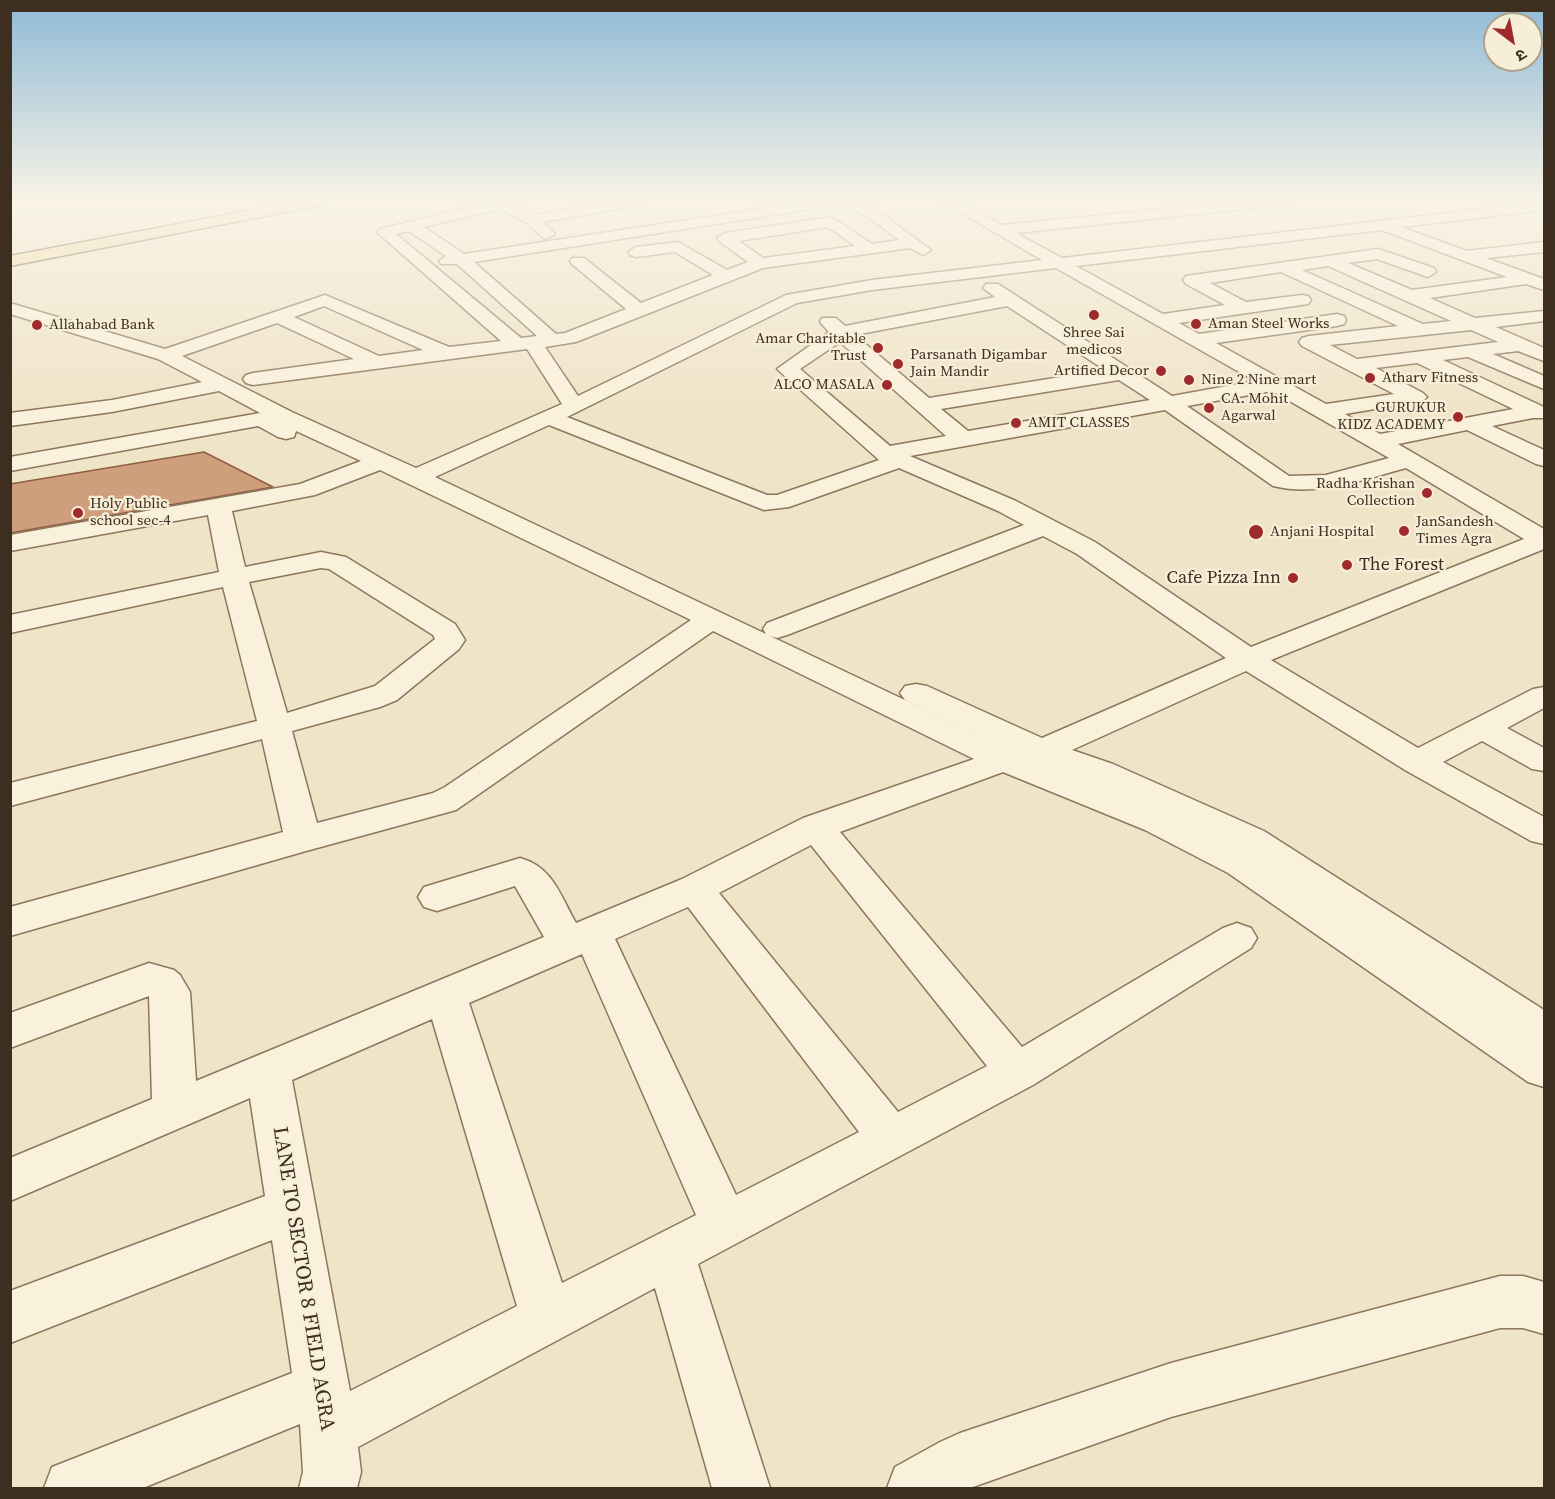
<!DOCTYPE html>
<meta charset="utf-8">
<style>
body{margin:0}
#map{position:relative;width:1555px;height:1499px;overflow:hidden;background:#f0e4c8;font-family:"Source Serif 4","Noto Sans Devanagari",serif}
canvas{display:block}
.frame{position:absolute;inset:0;border:12px solid #3d2e20;pointer-events:none}
.north{position:absolute;left:1483px;top:12px;width:60px;height:60px;box-sizing:border-box;background:#f7eed8;border:2px solid #ada18e;border-radius:50%;rotate:148deg;font-size:16px;font-weight:700;line-height:24px;text-align:center;color:#3d2e20}
.north::after{content:'';display:block;margin:auto;width:21px;height:27px;background:#9e2a2b;clip-path:polygon(50% 0,100% 100%,50% 72%,0 100%)}
</style>
<div id="map">
<canvas width="1555" height="1499"></canvas>
<div class="frame"></div>
<div class="north">उ</div>
</div>
<script>
const g = document.querySelector('canvas').getContext('2d');
g.lineJoin = 'round';
function fillPath(path, color) { g.fillStyle = color; g.fill(path, 'evenodd'); }
function stroke(path, color, width, dash) { g.strokeStyle = color; g.lineWidth = width; g.lineCap = dash ? 'butt' : 'round'; g.setLineDash(dash || []); g.stroke(path); }
function write(font, color, halo, rows, align = 'center') {
  g.font = font + ' "Source Serif 4",serif'; g.lineWidth = 4.5; g.setLineDash([]); g.textBaseline = 'middle'; g.strokeStyle = halo; g.fillStyle = color; for (const [text, x, y, turn = 0] of rows) {
    g.save(); g.translate(x, y); g.rotate((+turn || 0) * Math.PI / 180); g.textAlign = isNaN(turn) ? turn : align; if (halo) g.strokeText(text, 0, 0); g.fillText(text, 0, 0); g.restore();
  }
}
const building = new Path2D(`
 M 204,452 L 273,487 L 10,533 L 10,484 Z`);
fillPath(building, '#cf9f7d');
stroke(building, '#8d5f41', 1.5);
const minor = new Path2D(`
 M 496,201 L 506,201 L 534,215 L 615,201 L 645,201 L 638,205 L 543,222 L 555,234 L 547,239 L 542,237 L 527,223 L 499,209 L 424,227 L 464,254 L 812,201 L 860,201 L 875,209 L 931,250 L 923,255 L 910,248 L 763,268 L 576,342 L 545,347 L 578,396 L 786,295 L 872,280 L 1042,260 L 941,201 L 958,201 L 1002,225 L 1243,201 L 1291,201 L 1284,205 L 1016,233 L 1062,258 L 1544,202 L 1544,210 L 1401,227 L 1467,251 L 1544,242 L 1544,252 L 1486,258 L 1544,279 L 1544,290 L 1526,284 L 1430,298 L 1475,318 L 1544,311 L 1544,321 L 1496,327 L 1544,348 L 1544,361 L 1518,351 L 1493,354 L 1544,376 L 1544,389 L 1468,357 L 1443,360 L 1544,407 L 1544,418 L 1533,418 L 1492,426 L 1544,450 L 1544,466 L 1536,464 L 1467,430 L 1398,444 L 1544,529 L 1544,549 L 1271,660 L 1418,748 L 1533,689 L 1544,687 L 1544,708 L 1507,728 L 1544,748 L 1544,771 L 1532,769 L 1482,741 L 1443,762 L 1544,817 L 1544,844 L 1531,841 L 1405,770 L 1246,671 L 1072,750 L 1113,764 L 1264,831 L 1544,1010 L 1544,1087 L 1528,1082 L 1228,873 L 1145,830 L 1003,772 L 840,832 L 1022,1047 L 1223,928 L 1237,923 L 1251,928 L 1257,938 L 1251,948 L 1033,1085 L 698,1264 L 770,1488 L 712,1488 L 655,1288 L 358,1447 L 361,1472 L 357,1488 L 299,1488 L 303,1472 L 300,1424 L 143,1488 L 44,1488 L 52,1467 L 292,1373 L 272,1240 L 10,1343 L 10,1291 L 265,1196 L 250,1098 L 10,1201 L 10,1158 L 152,1099 L 149,996 L 10,1048 L 10,1013 L 149,963 L 174,970 L 180,975 L 190,992 L 196,1081 L 544,937 L 515,886 L 437,911 L 424,907 L 418,897 L 424,887 L 520,858 C 553,867 560,895 576,923 L 682,879 L 803,818 L 974,759 L 713,631 L 456,810 L 306,851 L 10,936 L 10,907 L 283,832 L 262,739 L 10,806 L 10,783 L 257,721 L 223,587 L 10,633 L 10,615 L 219,572 L 208,515 L 10,551 L 10,535 L 300,484 L 361,461 L 296,431 L 294,437 L 286,439 L 278,437 L 258,426 L 10,471 L 10,457 L 260,413 L 219,391 L 112,412 L 10,426 L 10,413 L 112,400 L 202,382 L 158,359 L 10,314 L 10,303 L 165,349 L 325,295 L 449,347 L 501,341 L 377,232 L 380,229 ZM 844,204 L 865,215 L 899,240 L 872,244 L 831,217 L 725,233 L 717,238 L 719,241 L 748,262 L 727,270 L 678,242 L 636,247 L 628,252 L 630,255 L 636,257 L 675,252 L 713,275 L 641,303 L 584,258 L 572,258 L 570,261 L 572,264 L 626,309 L 565,333 L 556,334 L 474,262 ZM 828,227 L 855,246 L 763,258 L 739,241 ZM 1382,230 L 1507,277 L 1412,290 L 1348,263 L 1377,259 L 1428,277 L 1436,272 L 1434,268 L 1378,249 L 1186,276 L 1183,280 L 1186,284 L 1225,305 L 1163,314 L 1076,266 ZM 409,231 L 446,256 L 439,261 L 441,264 L 457,264 L 537,336 L 521,338 L 396,234 ZM 1328,266 L 1451,321 L 1423,324 L 1302,270 ZM 1056,268 L 1255,381 L 1172,396 L 998,284 L 986,284 L 983,288 L 995,297 L 845,326 L 836,318 L 822,318 L 820,322 L 829,332 L 777,369 L 879,460 L 777,495 L 767,495 L 567,417 L 797,303 L 872,290 ZM 1281,272 L 1398,326 L 1309,336 L 1302,338 L 1299,342 L 1302,346 L 1394,394 L 1326,404 L 1216,343 L 1337,326 L 1344,324 L 1346,320 L 1344,316 L 1337,314 L 1199,334 L 1179,323 L 1308,304 L 1311,300 L 1308,296 L 1302,295 L 1246,302 L 1210,283 ZM 324,306 L 423,350 L 379,356 L 294,317 ZM 1007,306 L 1105,370 L 929,398 L 855,335 ZM 277,323 L 354,359 L 253,373 L 246,375 L 243,379 L 246,383 L 253,385 L 527,349 L 562,404 L 416,468 L 292,412 L 182,356 ZM 1471,330 L 1498,342 L 1357,359 L 1330,345 ZM 840,342 L 946,436 L 890,446 L 800,369 ZM 1417,363 L 1513,409 L 1380,434 L 1345,414 L 1423,401 L 1427,397 L 1423,393 L 1376,368 ZM 1119,380 L 1150,400 L 968,431 L 941,409 ZM 1272,391 L 1389,458 L 1326,475 L 1289,476 L 1187,406 ZM 1165,410 L 1273,486 C 1318,497 1362,480 1406,468 L 1524,539 L 1251,647 L 1095,542 L 1016,501 L 910,456 ZM 549,425 L 764,510 L 789,507 L 899,468 L 998,511 L 1024,525 L 767,623 L 763,629 L 766,634 L 435,477 ZM 380,470 L 691,620 L 445,787 L 433,793 L 317,823 L 292,731 L 380,707 L 397,700 L 459,649 L 465,640 L 455,624 L 346,557 L 321,552 L 245,567 L 232,511 L 315,495 ZM 1043,536 L 1077,554 L 1226,658 L 1042,738 L 927,686 L 916,684 L 905,686 L 900,693 L 905,700 L 1008,749 L 770,636 L 777,638 L 787,635 ZM 321,568 L 329,569 L 433,635 L 435,639 L 375,686 L 287,713 L 249,582 ZM 811,845 L 987,1066 L 898,1112 L 719,893 ZM 688,907 L 859,1132 L 736,1195 L 615,939 ZM 582,954 L 696,1215 L 562,1283 L 469,1003 ZM 432,1019 L 517,1306 L 350,1391 L 292,1080 Z
 M 1500,1276 L 1523,1276 L 1544,1282 L 1544,1334 L 1523,1328 L 1500,1328 L 1171,1417 L 970,1488 L 887,1488 L 895,1467 L 940,1442 L 960,1433 L 1171,1363 Z`);
const major = new Path2D(`
 M 299,201 L 328,201 L 321,205 L 10,266 L 10,256 Z`);
stroke(minor, '#8d765c', 3);
stroke(major, '#5b4430', 3);
fillPath(minor, '#faf1dc');
fillPath(major, '#f3d9a0');
const sky = g.createLinearGradient(0, 0, 0, 411);
sky.addColorStop(0, '#8fbad6');
sky.addColorStop(0.49, '#f8f3e6');
sky.addColorStop(1, '#f8f3e600');
g.fillStyle = sky;
g.fillRect(0, 0, 1555, 411);
for (const [x, y, r, color] of [
 [1094,315,6,"#9e2a2b"],
 [1196,324,6,"#9e2a2b"],
 [37,325,6,"#9e2a2b"],
 [878,348,6,"#9e2a2b"],
 [898,364,6,"#9e2a2b"],
 [1161,371,6,"#9e2a2b"],
 [1370,378,6,"#9e2a2b"],
 [1189,380,6,"#9e2a2b"],
 [887,385,6,"#9e2a2b"],
 [1209,408,6,"#9e2a2b"],
 [1458,417,6,"#9e2a2b"],
 [1016,423,6,"#9e2a2b"],
 [1427,493,6,"#9e2a2b"],
 [78,513,6,"#9e2a2b"],
 [1404,531,6,"#9e2a2b"],
 [1256,532,8,"#9e2a2b"],
 [1347,565,6,"#9e2a2b"],
 [1293,578,6,"#9e2a2b"]
]) { const dot = new Path2D(); dot.arc(x, y, r, 0, 2 * Math.PI); g.fillStyle = color; g.fill(dot); stroke(dot, '#f7eed8', 2); }
write('15px', '#3d2e20', '#f7eed8', [
 ["Aman Steel Works",1208,324],
 ["Allahabad Bank",49,325],
 ["Shree Sai",1094,333,"center"],
 ["medicos",1094,350,"center"],
 ["Amar Charitable",866,339,"right"],
 ["Trust",866,356,"right"],
 ["Parsanath Digambar",910,355],
 ["Jain Mandir",910,372],
 ["Artified Decor",1149,371,"right"],
 ["Atharv Fitness",1382,378],
 ["Nine 2 Nine mart",1201,380],
 ["ALCO MASALA",875,385,"right"],
 ["CA. Mohit",1221,399],
 ["Agarwal",1221,416],
 ["GURUKUR",1446,408,"right"],
 ["KIDZ ACADEMY",1446,425,"right"],
 ["AMIT CLASSES",1028,423],
 ["Radha Krishan",1415,484,"right"],
 ["Collection",1415,501,"right"],
 ["Holy Public",90,504],
 ["school sec-4",90,521],
 ["JanSandesh",1416,522],
 ["Times Agra",1416,539],
 ["Anjani Hospital",1270,532]
], 'left');
write('18px', '#3d2e20', '#f7eed8', [
 ["The Forest",1359,565],
 ["Cafe Pizza Inn",1281,578,"right"]
], 'left');
write('21px', '#3d2e20', '#f7eed8', [
 ["LANE TO SECTOR 8 FIELD AGRA",303,1279,81]
]);
</script>
